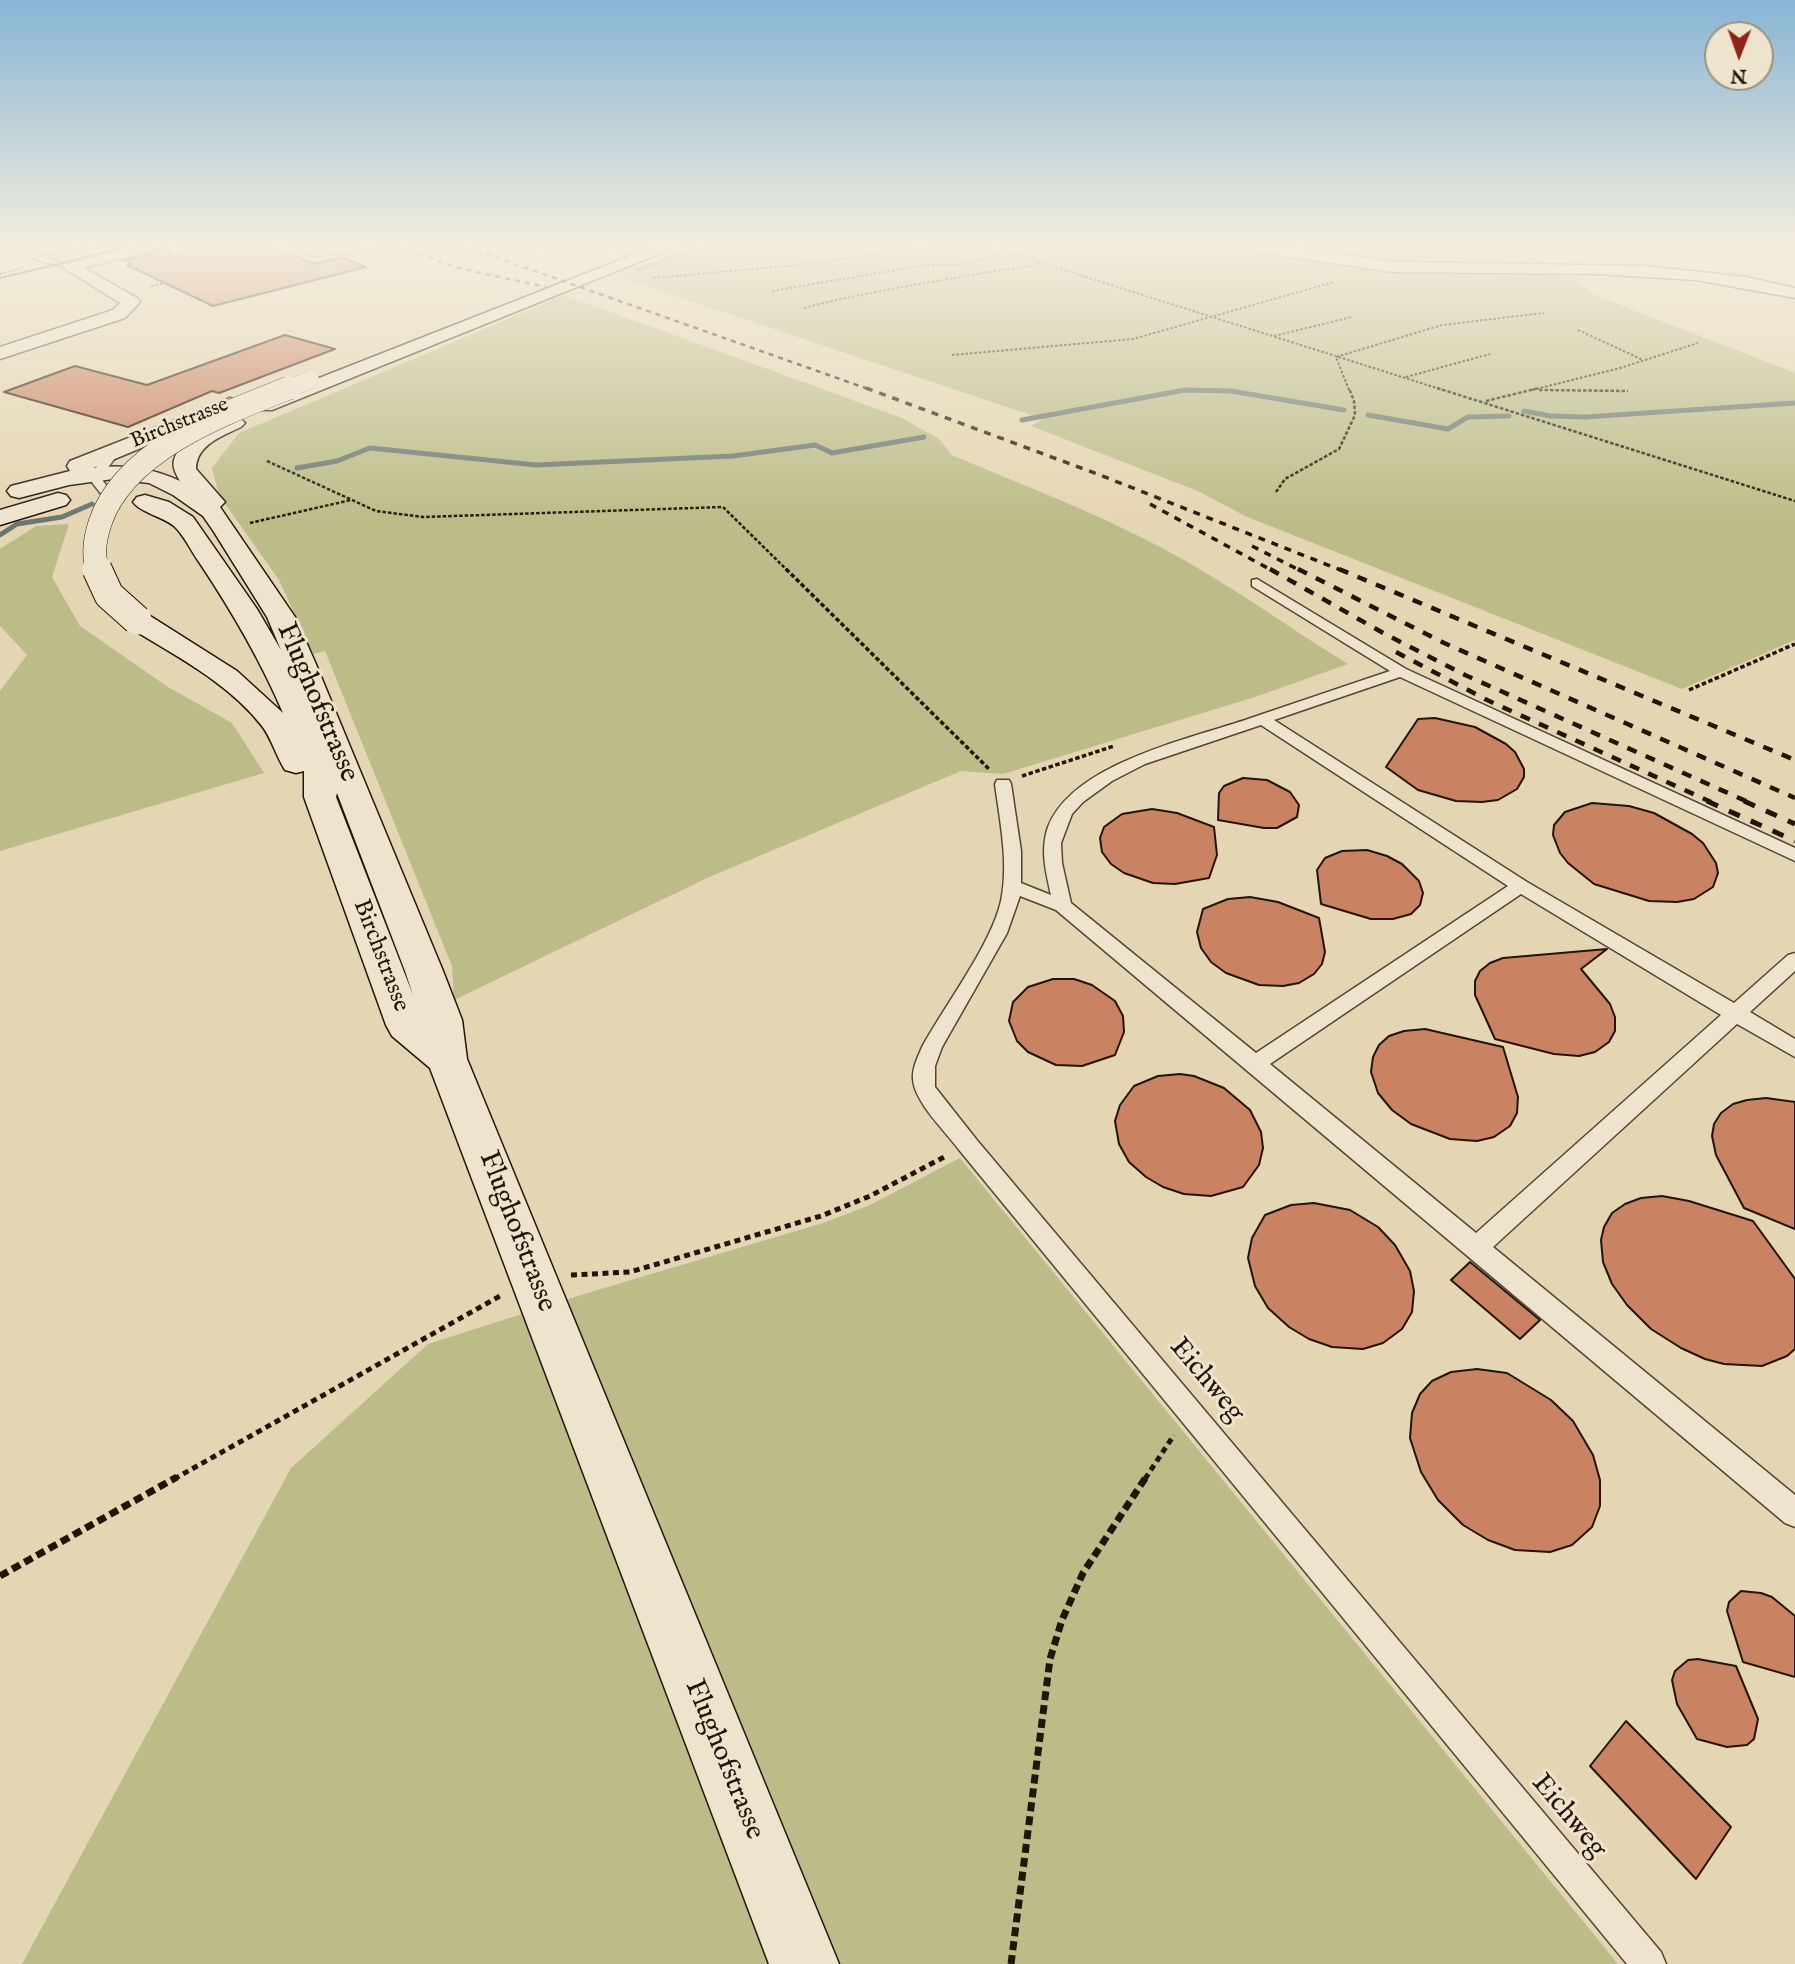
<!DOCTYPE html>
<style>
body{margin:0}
#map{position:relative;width:1795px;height:1964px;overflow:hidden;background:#e5d6b3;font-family:"IM FELL English",serif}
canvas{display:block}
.north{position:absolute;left:1704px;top:21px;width:70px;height:70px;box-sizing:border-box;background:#eee4ce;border:2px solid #9d9180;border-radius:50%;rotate:181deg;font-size:19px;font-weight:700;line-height:28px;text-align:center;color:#23140a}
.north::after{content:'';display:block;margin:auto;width:24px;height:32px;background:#8f2418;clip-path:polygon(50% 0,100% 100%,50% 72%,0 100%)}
</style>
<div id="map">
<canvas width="1795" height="1964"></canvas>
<div class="north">N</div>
</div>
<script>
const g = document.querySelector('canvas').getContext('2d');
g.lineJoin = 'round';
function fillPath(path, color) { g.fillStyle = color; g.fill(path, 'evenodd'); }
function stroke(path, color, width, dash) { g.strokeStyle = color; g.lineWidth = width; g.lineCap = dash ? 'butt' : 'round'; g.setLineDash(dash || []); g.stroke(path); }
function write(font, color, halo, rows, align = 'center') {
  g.font = font + ' "IM FELL English",serif'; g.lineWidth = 6; g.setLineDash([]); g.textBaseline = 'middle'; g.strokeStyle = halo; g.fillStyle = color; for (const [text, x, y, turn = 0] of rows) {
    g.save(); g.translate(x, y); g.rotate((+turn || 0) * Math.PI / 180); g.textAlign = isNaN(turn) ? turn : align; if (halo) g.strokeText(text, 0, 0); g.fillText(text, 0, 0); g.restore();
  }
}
fillPath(new Path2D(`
 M 531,247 L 623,247 L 579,264 Z
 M 706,247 L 1493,247 L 1569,268 L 1592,294 L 1795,373 L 1795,640 L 1682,689 L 1245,516 L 1200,492 L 1031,426 L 1043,419 L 615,276 Z
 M 564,295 L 902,418 L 939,439 L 952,455 C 1022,485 1095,512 1162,548 C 1227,582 1286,626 1348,664 L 1255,697 L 1003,774 L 961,771 L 707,878 L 454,1000 L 452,966 L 325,651 L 313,654 L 279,580 L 219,495 L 212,468 L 239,433 Z
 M 69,524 L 52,577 L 80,626 L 168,687 L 232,723 L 264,773 L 0,851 L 0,691 L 27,655 L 0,626 L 0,549 L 36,526 Z
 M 960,1158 L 1618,1964 L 22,1964 L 291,1468 L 428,1344 L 594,1291 L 823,1223 L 870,1205 Z`), '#bbbc88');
stroke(new Path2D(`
 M 639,269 L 702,247`), '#6a7671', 4.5);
stroke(new Path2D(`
 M 1524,411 L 1551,416 L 1585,417 L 1795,403
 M 1368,415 L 1448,429 L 1468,417 L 1509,416
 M 1022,420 L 1185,390 L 1231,391 L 1344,410
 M 297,468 L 337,461 L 370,448 L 536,465 L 733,456 L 815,445 L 832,453 L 924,437
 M 0,535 L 17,524 L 62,517 L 92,504`), '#6a7671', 5);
const building = new Path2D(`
 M 158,247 L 170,247 L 170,255 L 205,247 L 273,247 L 313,264 L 343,258 L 366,267 L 213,306 L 127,265 L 133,264 L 125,260 L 155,253 Z
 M 285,335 L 335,349 L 219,393 L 212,391 L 128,427 L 4,392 L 75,366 L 147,385 Z
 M 1435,718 L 1475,727 L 1506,744 L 1515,752 L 1524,769 L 1524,777 L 1517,789 L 1498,800 L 1482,802 L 1456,801 L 1418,790 L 1386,767 L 1418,719 Z
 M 1243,778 L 1267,780 L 1290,792 L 1299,805 L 1297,817 L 1277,828 L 1264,828 L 1218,820 L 1219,793 L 1224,786 Z
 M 1592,803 L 1629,806 L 1654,813 L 1692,834 L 1703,843 L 1716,863 L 1718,873 L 1713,887 L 1694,899 L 1677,902 L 1649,901 L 1594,884 L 1568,863 L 1560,853 L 1553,835 L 1554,825 L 1565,812 Z
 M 1152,809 L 1177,813 L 1214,827 L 1217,855 L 1209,878 L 1175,884 L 1153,883 L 1124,873 L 1111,864 L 1102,852 L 1100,838 L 1104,827 L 1122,814 Z
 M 1367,850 L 1387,856 L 1402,864 L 1419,881 L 1423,893 L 1420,905 L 1411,914 L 1393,919 L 1371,919 L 1321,904 L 1317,870 L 1325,858 L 1342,851 Z
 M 1250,897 L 1278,902 L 1319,918 L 1325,952 L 1322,964 L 1314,974 L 1299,983 L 1283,986 L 1259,985 L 1226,973 L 1211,962 L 1201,948 L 1197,932 L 1203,909 L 1228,899 Z
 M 1607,949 L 1581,969 L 1610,1004 L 1615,1017 L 1615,1031 L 1609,1042 L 1595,1052 L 1579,1056 L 1554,1054 L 1495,1039 L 1475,995 L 1475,981 L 1480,971 L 1490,963 L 1503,958 Z
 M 1053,979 L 1074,979 L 1092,985 L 1115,1001 L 1123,1016 L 1124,1032 L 1115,1055 L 1082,1066 L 1056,1065 L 1028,1052 L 1017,1041 L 1009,1021 L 1013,1002 L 1028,987 Z
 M 1425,1029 L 1503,1047 L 1518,1097 L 1517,1113 L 1510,1126 L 1494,1137 L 1477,1141 L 1450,1139 L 1411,1124 L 1392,1110 L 1378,1093 L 1371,1072 L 1373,1057 L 1379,1045 L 1389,1036 L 1404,1031 Z
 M 1180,1074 L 1194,1076 L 1224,1088 L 1250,1110 L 1261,1132 L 1263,1148 L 1259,1165 L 1243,1187 L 1211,1196 L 1184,1194 L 1163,1187 L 1146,1177 L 1129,1162 L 1119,1144 L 1115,1121 L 1120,1105 L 1134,1086 L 1158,1076 Z
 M 1766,1098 L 1795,1102 L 1795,1229 L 1744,1208 L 1716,1155 L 1712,1136 L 1714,1124 L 1721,1113 L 1733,1104 L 1747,1100 Z
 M 1662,1196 L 1689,1201 L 1753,1221 L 1795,1279 L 1795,1349 L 1787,1356 L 1762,1366 L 1724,1364 L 1705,1359 L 1681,1348 L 1651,1329 L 1627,1305 L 1612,1284 L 1603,1262 L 1601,1240 L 1604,1227 L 1612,1213 L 1625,1204 L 1641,1198 Z
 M 1314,1203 L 1350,1210 L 1378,1227 L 1395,1245 L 1410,1271 L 1414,1291 L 1412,1312 L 1402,1329 L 1383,1343 L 1363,1349 L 1332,1347 L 1309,1339 L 1289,1327 L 1268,1308 L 1255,1286 L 1248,1258 L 1252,1238 L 1265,1215 L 1291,1205 Z
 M 1470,1262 L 1540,1320 L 1520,1339 L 1451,1280 Z
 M 1477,1369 L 1507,1373 L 1551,1400 L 1573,1421 L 1593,1455 L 1600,1480 L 1600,1506 L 1592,1527 L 1572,1545 L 1550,1552 L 1515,1550 L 1488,1540 L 1463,1525 L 1438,1500 L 1421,1472 L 1410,1438 L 1412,1413 L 1420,1394 L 1432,1381 L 1451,1372 Z
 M 1741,1591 L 1761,1593 L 1772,1597 L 1795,1616 L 1795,1677 L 1743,1662 L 1727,1611 L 1729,1602 Z
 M 1698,1659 L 1736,1666 L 1758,1719 L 1754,1739 L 1747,1745 L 1727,1747 L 1697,1739 L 1677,1704 L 1672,1680 L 1675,1671 L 1688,1660 Z
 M 1626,1721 L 1731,1827 L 1696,1879 L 1590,1766 Z`);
fillPath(building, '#c98262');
stroke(building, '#23140a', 2);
const service = new Path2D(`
 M 79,247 L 95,247 L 48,259 L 75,266 L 75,270 L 34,259 Z
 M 275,247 C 290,247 299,255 313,257 C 332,260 353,246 373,248 L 314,262 Z
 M 110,449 L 120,451 L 104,473 L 103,481 L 115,497 L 109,501 L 105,499 L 91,481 L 92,473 Z
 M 1257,579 L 1406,669 L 1795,848 L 1795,861 L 1400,677 L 1274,720 L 1527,882 L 1734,1003 L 1788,955 L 1795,953 L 1795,971 L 1750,1012 L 1795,1039 L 1795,1057 L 1737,1024 L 1493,1247 L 1795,1495 L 1795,1527 L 1785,1523 L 1056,910 L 1020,896 L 1007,933 L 942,1047 L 935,1066 L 935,1087 L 976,1139 L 1661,1952 L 1666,1964 L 1627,1964 L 960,1151 C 947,1133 914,1102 913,1079 C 912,1068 918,1057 922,1047 C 945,1005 991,945 1001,901 C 1009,863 1000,822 995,784 L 997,780 L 1009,780 L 1011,784 L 1021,851 L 1021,883 L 1051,895 C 1046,872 1040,850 1048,827 C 1073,763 1190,739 1248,719 C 1295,703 1342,687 1390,671 L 1252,586 L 1252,580 ZM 1261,725 L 1508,886 L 1256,1053 L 1071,903 L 1062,863 L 1061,843 L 1072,814 L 1083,802 L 1112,781 L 1145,764 ZM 1521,894 L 1721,1015 L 1476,1233 L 1270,1064 Z`);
const minor = new Path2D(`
 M 126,247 L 156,247 L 154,250 L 84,268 L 137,298 L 140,302 L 125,318 L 0,359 L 0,347 L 113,310 L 120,303 L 64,268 L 75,260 Z
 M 1248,247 L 1292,247 L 1393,262 L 1646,266 L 1746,277 L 1795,288 L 1795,298 L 1696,280 L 1595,274 L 1393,272 L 1256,252 Z`);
const secondary = new Path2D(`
 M 653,247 L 676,247 L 272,410 L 258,410 L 255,406 L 258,402 Z
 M 230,398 L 237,400 L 240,404 L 237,408 L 93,468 C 123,464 152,468 180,481 C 176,474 172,467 174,460 C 180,438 220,413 241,419 L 245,423 L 241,427 C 222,436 196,445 196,469 L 225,502 L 220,507 L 295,617 L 315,662 L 443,971 L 462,1020 L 467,1059 L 839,1964 L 769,1964 L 430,1068 L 392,1036 L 386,1025 L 304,797 L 304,771 L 296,773 L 285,770 C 276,756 272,739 262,726 C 228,682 174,655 127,626 L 123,620 L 127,614 L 137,612 L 147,614 L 237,671 L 283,713 C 260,659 231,610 199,562 C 191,551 184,535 174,526 C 163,517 140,512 133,502 L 137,497 L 145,495 L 169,502 L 193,517 L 257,609 L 281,650 L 267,617 L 214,532 L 203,516 L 173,495 L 149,483 L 113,479 L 69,485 L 19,498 L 11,496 L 7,491 L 11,486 L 70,471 L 67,466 L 70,461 ZM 337,793 L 405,971 L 413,995 L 336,797 Z
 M 58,493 L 66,495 L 70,500 L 66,505 L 0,525 L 0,510 Z`);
stroke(service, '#544434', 3);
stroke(minor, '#544434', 3);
stroke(secondary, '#23140a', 3);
stroke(new Path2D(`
 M 991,247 L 1443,390
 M 0,274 L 23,268
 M 653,278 L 798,265 L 926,247
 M 151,286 L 165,283
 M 772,291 L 925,265 L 958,265 L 1006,253
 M 804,308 C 865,292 927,283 989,272 C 1007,269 1024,268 1042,263
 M 1578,330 L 1643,360
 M 1274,336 L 1352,317
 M 952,355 L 1133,339 L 1334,282
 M 1406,377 L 1490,354
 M 1349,390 L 1336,357 L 1442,325 L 1544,313
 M 1532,390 L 1620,368 L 1698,343`), '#23140a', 2, [2.5, 2]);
stroke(new Path2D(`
 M 1437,388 L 1795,501
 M 1539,390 L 1628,391
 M 1486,401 L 1539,388
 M 267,461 L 376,511 L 423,517 L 723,507 L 788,571
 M 1276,492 L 1285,479 L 1339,449 L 1355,415 L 1354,401 L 1349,388
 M 250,523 L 351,500`), '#23140a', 2.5, [3.5, 2]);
stroke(new Path2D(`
 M 786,569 L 990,770
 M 1689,690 L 1795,644
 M 1022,776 L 1114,746`), '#23140a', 3.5, [4.5, 2.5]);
stroke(new Path2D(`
 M 571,1275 L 630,1272 L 821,1216 L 870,1196 L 946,1156
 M 174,1479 L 500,1296
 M 1145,1479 L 1174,1435`), '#23140a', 5, [6, 4.5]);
stroke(new Path2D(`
 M 0,1576 L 177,1477
 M 1011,1964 L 1050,1659 L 1062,1620 L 1083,1573 L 1146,1477`), '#23140a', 7, [9, 5]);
fillPath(service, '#eee4ce');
fillPath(minor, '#eee4ce');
fillPath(secondary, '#eee4ce');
stroke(new Path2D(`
 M 0,278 L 129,247`), '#23140a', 2);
stroke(new Path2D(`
 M 400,247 L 458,268 L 546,287
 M 467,247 L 871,390`), '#23140a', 2.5, [5, 5]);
stroke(new Path2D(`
 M 866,388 L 1100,475 L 1343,571
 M 1150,504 L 1273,571
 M 1252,546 L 1301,571`), '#23140a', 3.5, [7, 7]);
stroke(new Path2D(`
 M 1270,569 L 1385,634 L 1465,675 L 1748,802
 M 1298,569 L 1444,643 L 1795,798
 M 1339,569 L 1795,760
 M 1396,652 L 1487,700 L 1711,802`), '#23140a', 4.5, [10, 10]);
stroke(new Path2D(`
 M 1707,801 L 1795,841
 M 1744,801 L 1795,824`), '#23140a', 5, [12, 12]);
const secondaryBridgeFar2 = new Path2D(`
 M 285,390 L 310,380`);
const secondaryBridgeFar1 = new Path2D(`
 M 98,571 C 92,555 95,538 100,523 C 124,450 225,413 289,388`);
const secondaryBridge = new Path2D(`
 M 97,569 L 109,595 L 137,620`);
stroke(secondaryBridgeFar2, '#23140a', 18, []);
stroke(secondaryBridgeFar1, '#23140a', 24, []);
stroke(secondaryBridge, '#23140a', 31, []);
stroke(secondaryBridgeFar2, '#eee4ce', 18);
stroke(secondaryBridgeFar1, '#eee4ce', 23);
stroke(secondaryBridge, '#eee4ce', 29);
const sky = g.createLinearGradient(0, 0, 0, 522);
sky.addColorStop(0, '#88b5d4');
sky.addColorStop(0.47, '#f3eddd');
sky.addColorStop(1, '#f3eddd00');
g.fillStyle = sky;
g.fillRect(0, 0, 1795, 522);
write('21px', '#23140a', '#eee4ce', [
 ["Birchstrasse",180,424,-22]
]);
write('24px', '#23140a', '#eee4ce', [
 ["Birchstrasse",380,956,69]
]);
write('28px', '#23140a', '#eee4ce', [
 ["Flughofstrasse",316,703,67],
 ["Flughofstrasse",516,1232,69],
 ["Eichweg",1206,1381,50],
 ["Flughofstrasse",723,1760,68],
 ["Eichweg",1568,1817,50]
]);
</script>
